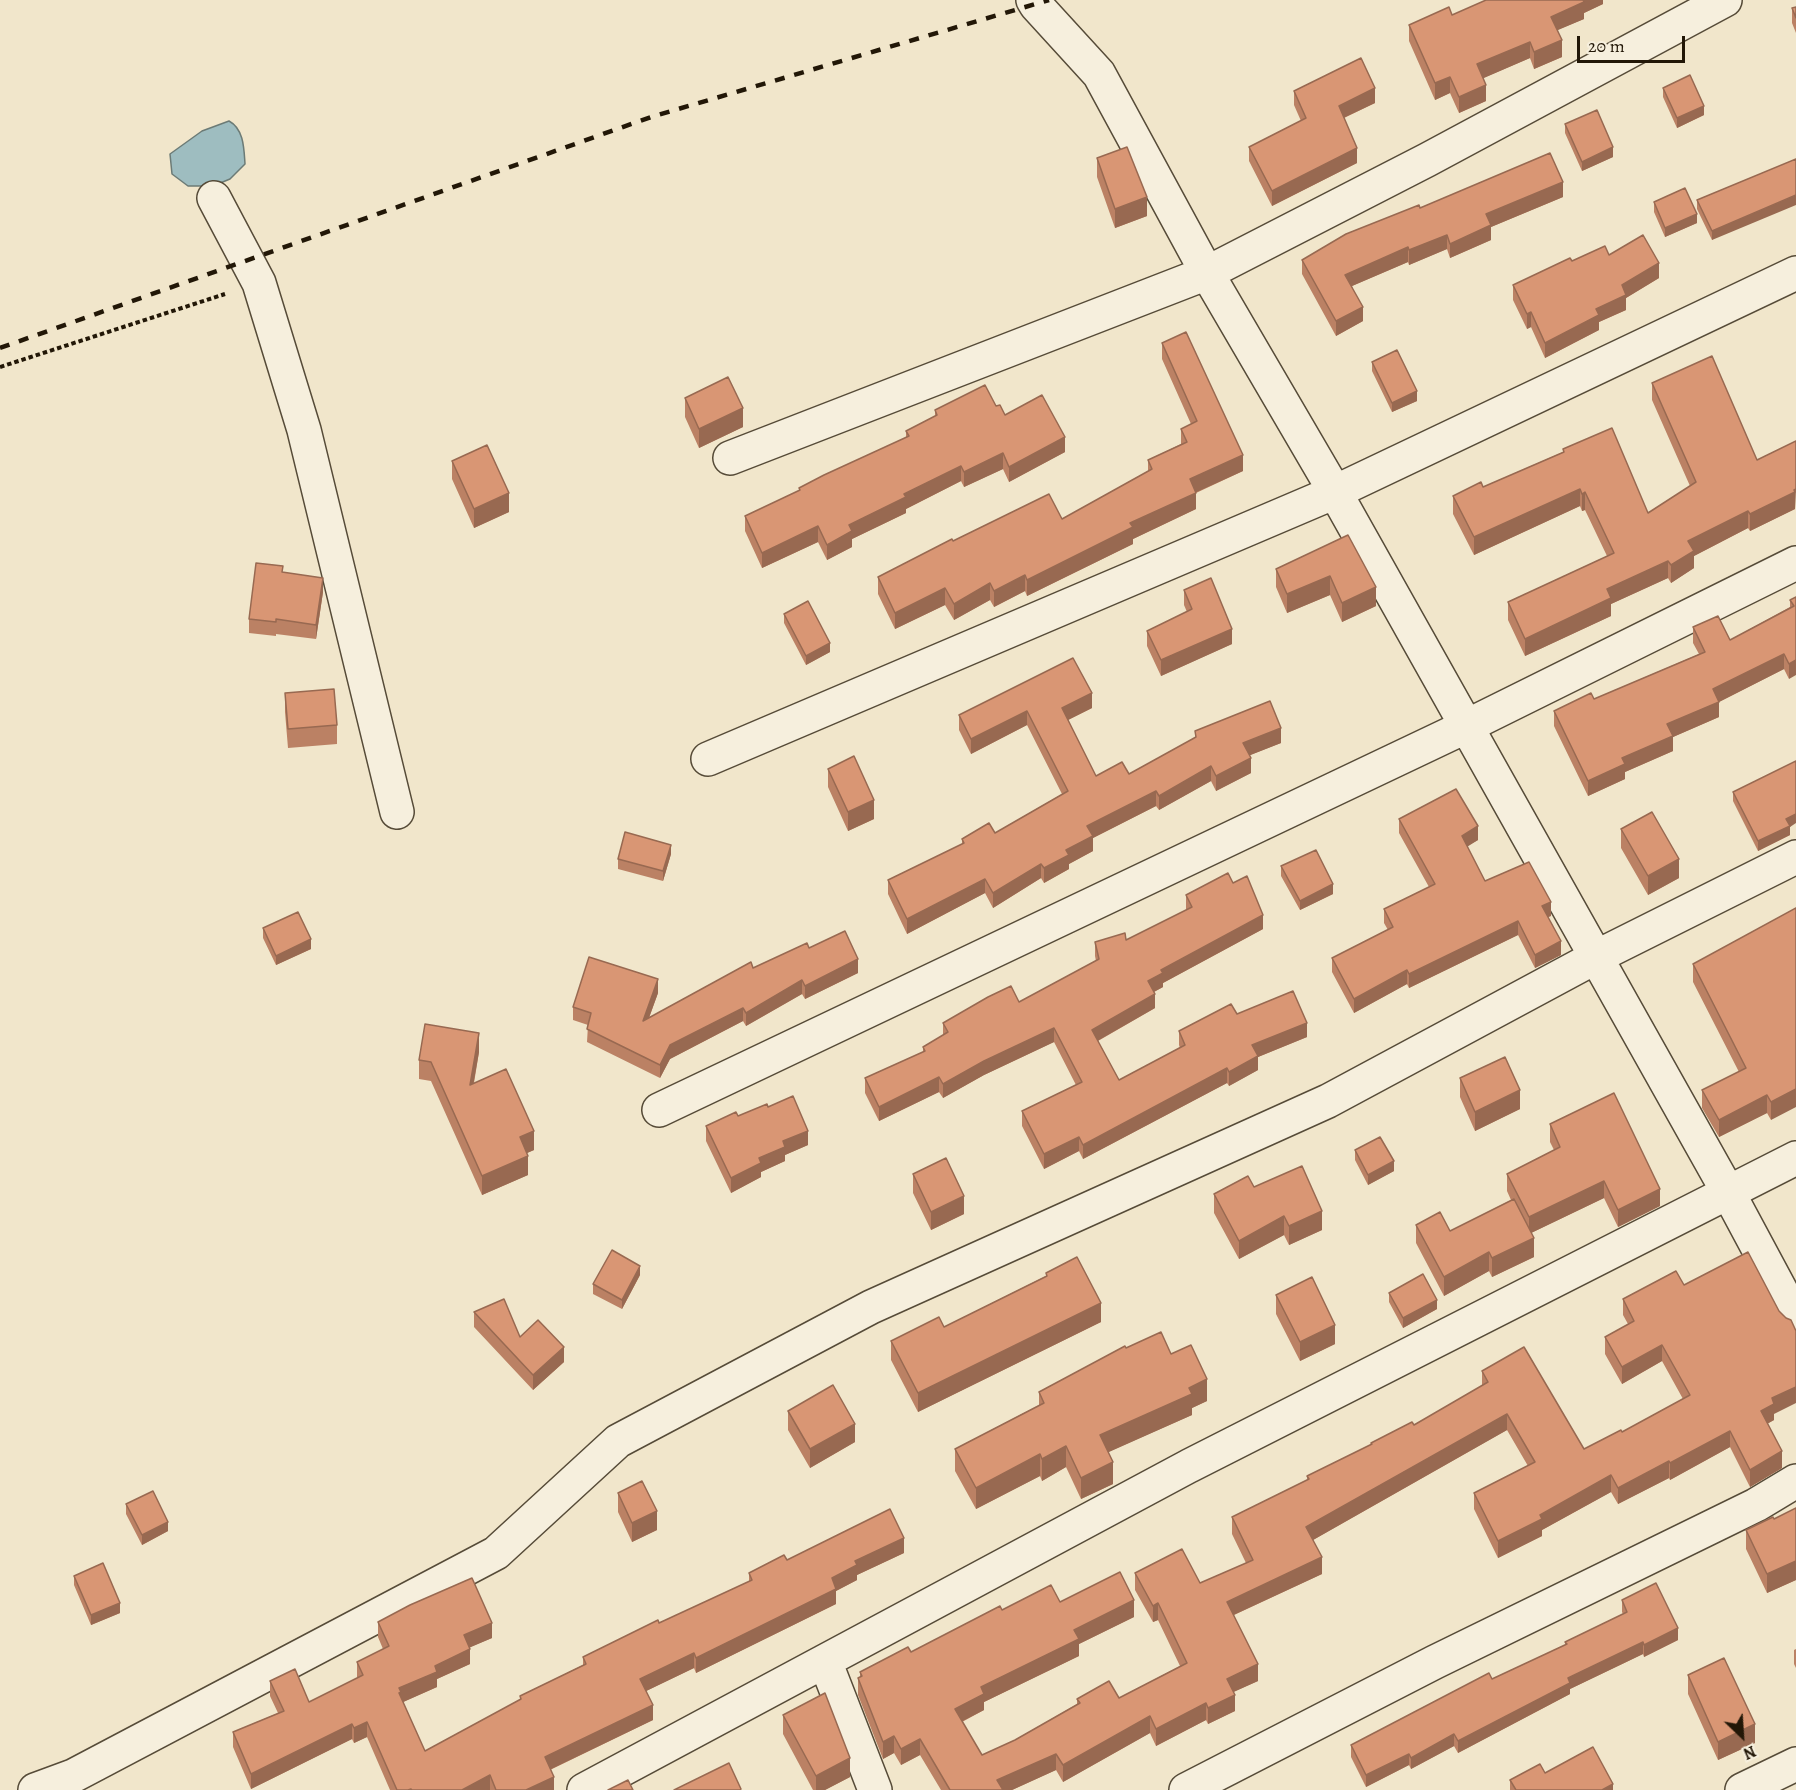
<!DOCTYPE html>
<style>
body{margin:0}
#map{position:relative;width:1796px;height:1790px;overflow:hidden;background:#f1e6cb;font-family:Alegreya,serif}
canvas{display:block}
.north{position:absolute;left:1712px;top:1706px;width:60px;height:60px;-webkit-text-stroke:4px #f6efdd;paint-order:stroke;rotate:155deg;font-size:16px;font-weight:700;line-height:24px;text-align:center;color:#221707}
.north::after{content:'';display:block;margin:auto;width:21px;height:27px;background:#221707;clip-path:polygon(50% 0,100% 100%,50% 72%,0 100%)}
.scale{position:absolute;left:1577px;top:36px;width:108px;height:27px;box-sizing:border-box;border:3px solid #221707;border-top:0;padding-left:8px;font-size:18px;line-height:21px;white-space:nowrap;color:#221707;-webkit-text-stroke:4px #f6efdd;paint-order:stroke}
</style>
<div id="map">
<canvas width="1796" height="1790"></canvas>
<div class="north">N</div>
<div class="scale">20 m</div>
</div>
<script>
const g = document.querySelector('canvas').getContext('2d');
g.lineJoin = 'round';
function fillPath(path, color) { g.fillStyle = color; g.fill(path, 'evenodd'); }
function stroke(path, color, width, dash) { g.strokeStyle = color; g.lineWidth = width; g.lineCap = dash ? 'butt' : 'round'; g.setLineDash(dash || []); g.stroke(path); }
const water = new Path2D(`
 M 229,121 C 244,129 244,149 245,164 L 230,179 L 213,186 L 188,186 L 172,174 L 170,154 L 202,131 Z`);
fillPath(water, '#9ebdc0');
stroke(water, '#6c7b76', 1.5);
const minor = new Path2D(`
 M 1033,0 L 1036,5 L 1099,74 L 1207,273 L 1335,492 L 1728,1192 L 1796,1319
 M 214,198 L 259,283 L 304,430 L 397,812
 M 730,458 L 1207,273 L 1427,160 L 1725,0
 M 708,759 L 1335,492 L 1796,273
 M 659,1110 L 1467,726 L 1796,563
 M 825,1661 L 875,1790
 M 35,1790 L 73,1776 L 496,1553 L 618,1441 L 871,1307 L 1328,1101 L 1596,957 L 1796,857
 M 584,1790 L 1189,1466 L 1796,1158
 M 1186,1790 L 1435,1662 L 1756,1505 L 1796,1481
 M 1742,1790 L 1796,1764`);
stroke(minor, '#564b38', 36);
stroke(new Path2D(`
 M 0,367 L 225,294`), '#221707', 4, [4.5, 3]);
stroke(minor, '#f6efdd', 33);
stroke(new Path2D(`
 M 0,348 L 651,117 L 1049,0`), '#221707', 4.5, [10, 10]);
fillPath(new Path2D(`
 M 1603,0 L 1603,4 L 1584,13 L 1584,19 L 1557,30 L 1562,57 L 1534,69 L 1530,58 L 1483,78 L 1486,101 L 1459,113 L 1450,93 L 1435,100 L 1409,41 L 1409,25 L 1452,15 Z
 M 1796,7 L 1796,33 L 1792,23 L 1792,8 Z
 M 1663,88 L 1704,115 L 1677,128 L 1663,97 Z
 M 1294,91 L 1375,103 L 1344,118 L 1357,163 L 1272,206 L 1249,161 L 1249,147 L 1301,121 L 1294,105 Z
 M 1565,124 L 1613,157 L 1582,171 L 1565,133 Z
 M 1097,158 L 1147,216 L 1115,228 L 1097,177 Z
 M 1796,159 L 1712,240 L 1697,209 L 1697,200 Z
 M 1563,197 L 1491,227 L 1491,240 L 1450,258 L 1447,249 L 1409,265 L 1408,262 L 1352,286 L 1363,321 L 1336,336 L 1302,274 L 1302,260 L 1420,208 Z
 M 1654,202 L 1697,223 L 1665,237 L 1654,212 Z
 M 1609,255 L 1659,278 L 1626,298 L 1626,310 L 1599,322 L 1599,330 L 1545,358 L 1531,327 L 1527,329 L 1513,300 L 1513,285 L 1572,261 Z
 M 1162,343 L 1243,471 L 1196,493 L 1196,509 L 1133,539 L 1133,544 L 1027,596 L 1025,591 L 994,607 L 990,600 L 954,620 L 945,605 L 895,629 L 878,594 L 878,577 L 953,541 L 1062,519 L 1148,471 L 1148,460 L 1181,444 L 1181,429 L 1191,424 L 1162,359 Z
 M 1372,362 L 1417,401 L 1392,412 L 1372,371 Z
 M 1652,383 L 1757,460 L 1796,441 L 1795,509 L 1750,531 L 1748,528 L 1694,556 L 1694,568 L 1671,583 L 1668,578 L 1611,604 L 1611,616 L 1525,656 L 1508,620 L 1508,602 L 1607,556 L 1585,510 L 1582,511 L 1580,506 L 1474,555 L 1453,514 L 1453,496 L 1483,487 L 1563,452 L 1563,449 L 1648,513 L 1690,486 L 1652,400 Z
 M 685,398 L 743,427 L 699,448 L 685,417 Z
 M 996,406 L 1005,415 L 1065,452 L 1009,482 L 1003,469 L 964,487 L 961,481 L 906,509 L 906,513 L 852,539 L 852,547 L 827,560 L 818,542 L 762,568 L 745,531 L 745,516 L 799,491 L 799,488 L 906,438 L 906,431 L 935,416 L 935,410 Z
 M 452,461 L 509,512 L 474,528 L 452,479 Z
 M 1348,535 L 1376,606 L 1342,622 L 1330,595 L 1287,613 L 1276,587 L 1276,569 Z
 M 283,572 L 323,592 L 316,639 L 276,634 L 276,636 L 249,633 L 249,619 Z
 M 1184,590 L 1232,644 L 1161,676 L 1147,646 L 1147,631 L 1187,612 L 1184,605 Z
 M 1796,597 L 1789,679 L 1784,669 L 1719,702 L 1719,717 L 1673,737 L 1673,751 L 1625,772 L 1625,779 L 1588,796 L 1554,726 L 1554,711 L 1594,699 L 1699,654 L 1693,643 L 1693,627 L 1730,640 L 1790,607 L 1790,600 Z
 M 784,614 L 830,652 L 806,665 L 784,623 Z
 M 285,693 L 337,725 L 337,744 L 288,748 L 285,712 Z
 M 1092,708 L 1068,720 L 1096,776 L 1129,774 L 1195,738 L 1195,731 L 1281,743 L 1250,755 L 1251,773 L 1216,791 L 1211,781 L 1159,810 L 1156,806 L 1093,838 L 1093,851 L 1069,864 L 1069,869 L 1044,883 L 1041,878 L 993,908 L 985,893 L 907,934 L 888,894 L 888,880 L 962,845 L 962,839 L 995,833 L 1062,794 L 1027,725 L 971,754 L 959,730 L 959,715 Z
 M 828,769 L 874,819 L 848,831 L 828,787 Z
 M 1733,792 L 1790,827 L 1790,835 L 1758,851 L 1733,801 Z
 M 1399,819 L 1478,840 L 1467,846 L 1485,881 L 1551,916 L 1548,917 L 1561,955 L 1535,968 L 1518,935 L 1409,988 L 1407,984 L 1354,1013 L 1332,972 L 1332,958 L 1388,930 L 1384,923 L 1384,909 L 1429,887 L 1399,833 Z
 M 1621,829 L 1679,878 L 1648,895 L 1621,848 Z
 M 671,854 L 663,881 L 618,869 L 618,859 Z
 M 1281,866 L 1333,894 L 1300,910 L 1281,876 Z
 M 1233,883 L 1263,929 L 1163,983 L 1163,987 L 1154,992 L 1155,1008 L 1098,1041 L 1119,1080 L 1180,1048 L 1179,1045 L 1179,1031 L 1237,1014 L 1307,1037 L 1258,1057 L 1258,1070 L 1229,1086 L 1227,1083 L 1083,1159 L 1079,1151 L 1044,1169 L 1022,1126 L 1022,1111 L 1076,1085 L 1054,1042 L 984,1075 L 943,1098 L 939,1092 L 879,1121 L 865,1093 L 865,1078 L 923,1052 L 923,1047 L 943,1036 L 943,1023 L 1019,1002 L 1096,961 L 1095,956 L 1095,942 L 1126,940 L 1186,910 L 1186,895 Z
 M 1796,908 L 1771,1120 L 1767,1113 L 1719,1137 L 1702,1108 L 1702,1090 L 1739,1072 L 1693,982 L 1693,964 Z
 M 263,928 L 311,949 L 276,965 L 263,938 Z
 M 809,948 L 858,973 L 805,999 L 802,994 L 746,1026 L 743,1021 L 670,1059 L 660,1078 L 587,1042 L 588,1025 L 573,1020 L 573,1007 L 658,993 L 649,1018 L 753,968 Z
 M 479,1052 L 474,1083 L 534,1150 L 527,1153 L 528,1175 L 482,1195 L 431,1081 L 419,1079 L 419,1060 Z
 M 1460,1078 L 1520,1109 L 1475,1131 L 1460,1097 Z
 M 768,1107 L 808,1145 L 785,1155 L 785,1161 L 761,1172 L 761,1177 L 731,1193 L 706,1141 L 706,1126 Z
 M 1550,1124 L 1660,1206 L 1618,1227 L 1604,1198 L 1531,1233 L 1534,1257 L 1492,1277 L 1489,1271 L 1444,1296 L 1416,1243 L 1416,1225 L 1450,1231 L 1511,1200 L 1507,1191 L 1507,1174 L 1554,1150 L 1550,1142 Z
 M 1355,1150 L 1394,1171 L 1368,1185 L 1355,1160 Z
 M 913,1174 L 964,1214 L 931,1230 L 913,1193 Z
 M 1254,1187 L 1322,1230 L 1289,1245 L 1284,1235 L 1239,1259 L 1214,1213 L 1214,1194 Z
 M 1046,1273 L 1101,1322 L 918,1412 L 891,1360 L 891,1341 L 944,1327 L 1046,1276 Z
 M 640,1275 L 622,1309 L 593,1294 L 593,1284 Z
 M 1684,1285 L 1774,1414 L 1774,1420 L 1767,1424 L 1782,1468 L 1750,1487 L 1730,1447 L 1670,1480 L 1669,1478 L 1618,1504 L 1611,1492 L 1542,1530 L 1542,1536 L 1498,1558 L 1474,1509 L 1474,1493 L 1528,1466 L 1507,1430 L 1313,1540 L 1322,1574 L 1234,1615 L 1258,1681 L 1233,1692 L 1235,1711 L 1208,1724 L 1206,1720 L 1156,1746 L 1150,1733 L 1063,1782 L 1056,1770 L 1012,1790 L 941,1790 L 920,1755 L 901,1765 L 894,1753 L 883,1759 L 858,1695 L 858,1678 L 860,1677 L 860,1672 L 911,1652 L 1002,1610 L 1060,1602 L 1134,1617 L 1079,1644 L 1079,1656 L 984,1702 L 984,1710 L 962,1722 L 982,1755 L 1015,1740 L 1077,1704 L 1077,1699 L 1119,1698 L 1180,1666 L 1158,1620 L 1153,1622 L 1135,1590 L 1135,1573 L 1200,1583 L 1246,1563 L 1232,1534 L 1232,1517 L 1307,1480 L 1307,1476 L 1371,1445 L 1371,1443 L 1414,1425 L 1482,1386 L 1482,1371 L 1584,1449 L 1622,1432 L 1683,1399 L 1662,1361 L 1622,1384 L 1605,1354 L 1605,1337 L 1628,1324 L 1623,1315 L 1623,1299 Z
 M 1389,1293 L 1437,1309 L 1403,1328 L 1389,1302 Z
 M 1276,1295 L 1335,1344 L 1300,1361 L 1276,1314 Z
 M 474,1312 L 520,1337 L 564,1362 L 533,1390 L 474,1327 Z
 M 1126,1348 L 1171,1354 L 1207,1401 L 1192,1408 L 1192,1415 L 1108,1452 L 1113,1484 L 1081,1499 L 1066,1467 L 1042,1481 L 1040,1476 L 976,1509 L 955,1471 L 955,1449 L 1039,1405 L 1039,1392 Z
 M 788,1411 L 855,1442 L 810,1468 L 788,1430 Z
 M 618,1493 L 657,1530 L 632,1542 L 618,1512 Z
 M 126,1504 L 168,1531 L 142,1545 L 126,1514 Z
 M 1796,1508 L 1796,1580 L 1767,1593 L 1746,1549 L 1746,1530 L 1774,1519 Z
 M 904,1553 L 857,1575 L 857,1580 L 836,1591 L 836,1604 L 696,1673 L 694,1668 L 646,1691 L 653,1720 L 550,1770 L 554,1790 L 390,1790 L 367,1737 L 354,1743 L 352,1739 L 251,1789 L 233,1747 L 233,1732 L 278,1713 L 270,1696 L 270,1681 L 309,1702 L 357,1678 L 357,1662 L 383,1649 L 378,1637 L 378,1622 L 492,1638 L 470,1647 L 470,1664 L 437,1679 L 437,1687 L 403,1702 L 425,1751 L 520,1700 L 520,1696 L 583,1665 L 583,1657 L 659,1623 L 749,1582 L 749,1573 L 787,1560 Z
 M 74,1576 L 120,1613 L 91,1625 L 74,1585 Z
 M 1622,1600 L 1678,1640 L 1644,1657 L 1643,1654 L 1570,1689 L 1570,1694 L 1458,1753 L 1454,1746 L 1411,1769 L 1409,1765 L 1366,1787 L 1351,1757 L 1351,1745 L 1565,1645 L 1565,1642 L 1623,1614 L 1622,1612 Z
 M 1796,1649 L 1796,1668 L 1794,1664 L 1794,1650 Z
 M 1688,1675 L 1755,1743 L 1718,1760 L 1688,1694 Z
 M 783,1715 L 850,1777 L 825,1790 L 813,1790 L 783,1734 Z
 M 1510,1780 L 1613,1790 L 1510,1790 Z`), '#bb8164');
fillPath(new Path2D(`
 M 1581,0 L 1603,0 L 1603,4 L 1584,13 L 1584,19 L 1551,33 L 1551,17 Z
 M 1562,40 L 1562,57 L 1534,69 L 1534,52 Z
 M 1530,42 L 1530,58 L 1477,81 L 1477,64 Z
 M 1450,77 L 1450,93 L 1435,100 L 1435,83 Z
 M 1486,85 L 1486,101 L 1459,113 L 1459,97 Z
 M 1375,88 L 1375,103 L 1339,120 L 1339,106 Z
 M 1704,106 L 1704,115 L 1677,128 L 1677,118 Z
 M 1613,147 L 1613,157 L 1582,171 L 1582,162 Z
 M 1357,148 L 1357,163 L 1272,206 L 1272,191 Z
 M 1563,182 L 1563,197 L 1491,227 L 1491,240 L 1450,258 L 1450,244 L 1486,214 Z
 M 1796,195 L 1796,205 L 1712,240 L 1712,231 Z
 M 1147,197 L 1147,216 L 1115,228 L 1115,209 Z
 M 1697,214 L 1697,223 L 1665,237 L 1665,228 Z
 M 1447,235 L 1447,249 L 1409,265 L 1409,250 Z
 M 1408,247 L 1408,262 L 1345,289 L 1345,275 Z
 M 1659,263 L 1659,278 L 1626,298 L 1626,310 L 1599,322 L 1599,330 L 1545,358 L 1545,343 L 1596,309 L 1622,285 Z
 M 1363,307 L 1363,321 L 1336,336 L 1336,321 Z
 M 1531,312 L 1531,327 L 1527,329 L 1527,314 Z
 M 1417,391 L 1417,401 L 1392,412 L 1392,403 Z
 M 743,408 L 743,427 L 699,448 L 699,429 Z
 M 1065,437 L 1065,452 L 1009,482 L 1009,467 Z
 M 1003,453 L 1003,469 L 964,487 L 964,472 Z
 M 1243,455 L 1243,471 L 1190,495 L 1190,479 Z
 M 961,466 L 961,481 L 906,509 L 906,513 L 852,539 L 852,547 L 827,560 L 827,545 L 849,525 L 904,494 Z
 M 1580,489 L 1580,506 L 1474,555 L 1474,537 Z
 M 1796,489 L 1795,509 L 1750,531 L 1750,514 Z
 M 1585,492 L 1585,510 L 1582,511 L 1582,494 Z
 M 509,493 L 509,512 L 474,528 L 474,509 Z
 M 1196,493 L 1196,509 L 1133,539 L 1133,544 L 1027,596 L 1027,580 L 1130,523 Z
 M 1748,511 L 1748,528 L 1694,556 L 1694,568 L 1671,583 L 1671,565 L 1688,541 Z
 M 818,526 L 818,542 L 762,568 L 762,553 Z
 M 1668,561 L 1668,578 L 1611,604 L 1611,616 L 1525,656 L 1525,639 L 1607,589 Z
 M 1025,575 L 1025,591 L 994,607 L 994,591 Z
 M 1330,576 L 1330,595 L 1287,613 L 1287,594 Z
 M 323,578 L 323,592 L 316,639 L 316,625 Z
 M 990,583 L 990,600 L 954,620 L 954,604 Z
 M 1376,587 L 1376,606 L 1342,622 L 1342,603 Z
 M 945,588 L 945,605 L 895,629 L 895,613 Z
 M 1232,629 L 1232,644 L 1161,676 L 1161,660 Z
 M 830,643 L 830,652 L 806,665 L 806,656 Z
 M 1784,654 L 1784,669 L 1719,702 L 1719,717 L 1673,737 L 1673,751 L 1625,772 L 1625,779 L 1588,796 L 1588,781 L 1622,758 L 1713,689 Z
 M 1796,660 L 1796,675 L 1789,679 L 1789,664 Z
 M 1092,693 L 1092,708 L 1062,723 L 1062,708 Z
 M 1027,711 L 1027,725 L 971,754 L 971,739 Z
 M 1281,728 L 1281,743 L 1243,758 L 1243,743 Z
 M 1251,758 L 1251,773 L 1216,791 L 1216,776 Z
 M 1211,766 L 1211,781 L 1159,810 L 1159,796 Z
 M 1156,791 L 1156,806 L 1093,838 L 1093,851 L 1069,864 L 1069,869 L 1044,883 L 1044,868 L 1066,850 L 1087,826 Z
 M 874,800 L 874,819 L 848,831 L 848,812 Z
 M 1796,814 L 1796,823 L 1790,827 L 1790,835 L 1758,851 L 1758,841 L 1786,819 Z
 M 1478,826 L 1478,840 L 1462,850 L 1462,836 Z
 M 671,845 L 671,854 L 663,881 L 663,871 Z
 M 1679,859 L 1679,878 L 1648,895 L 1648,876 Z
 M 1041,864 L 1041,878 L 993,908 L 993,893 Z
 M 985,879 L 985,893 L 907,934 L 907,919 Z
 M 1333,884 L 1333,894 L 1300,910 L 1300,901 Z
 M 1551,902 L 1551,916 L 1542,919 L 1542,906 Z
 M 1263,915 L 1263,929 L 1163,983 L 1163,987 L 1148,995 L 1148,981 L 1161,970 Z
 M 1518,921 L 1518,935 L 1409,988 L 1409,974 Z
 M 311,939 L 311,949 L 276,965 L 276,956 Z
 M 1561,941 L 1561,955 L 1535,968 L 1535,955 Z
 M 858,959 L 858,973 L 805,999 L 805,986 Z
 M 1407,970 L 1407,984 L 1354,1013 L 1354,999 Z
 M 658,979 L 658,993 L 643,1034 L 643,1021 Z
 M 802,980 L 802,994 L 746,1026 L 746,1013 Z
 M 1155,994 L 1155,1008 L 1092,1044 L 1092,1030 Z
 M 743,1008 L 743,1021 L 670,1059 L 660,1078 L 660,1065 L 670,1045 Z
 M 1307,1023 L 1307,1037 L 1258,1057 L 1258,1070 L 1229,1086 L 1229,1072 L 1252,1045 Z
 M 1054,1028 L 1054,1042 L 984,1075 L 943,1098 L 943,1084 L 984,1061 Z
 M 479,1033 L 479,1052 L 470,1103 L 470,1085 Z
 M 1227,1068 L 1227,1083 L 1083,1159 L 1083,1145 Z
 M 939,1077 L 939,1092 L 879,1121 L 879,1107 Z
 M 1796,1089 L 1796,1107 L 1771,1120 L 1771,1102 Z
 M 1520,1090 L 1520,1109 L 1475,1131 L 1475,1112 Z
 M 1767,1095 L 1767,1113 L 1719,1137 L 1719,1120 Z
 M 534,1131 L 534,1150 L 520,1156 L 520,1137 Z
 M 808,1131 L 808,1145 L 785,1155 L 785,1161 L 761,1172 L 761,1177 L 731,1193 L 731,1178 L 783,1141 Z
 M 1079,1137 L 1079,1151 L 1044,1169 L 1044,1154 Z
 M 528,1156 L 528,1175 L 482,1195 L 482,1176 Z
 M 1394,1161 L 1394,1171 L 1368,1185 L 1368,1175 Z
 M 1604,1181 L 1604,1198 L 1529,1234 L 1529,1217 Z
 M 1660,1189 L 1660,1206 L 1618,1227 L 1618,1210 Z
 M 964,1196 L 964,1214 L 931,1230 L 931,1212 Z
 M 1322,1211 L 1322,1230 L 1289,1245 L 1289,1226 Z
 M 1284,1216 L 1284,1235 L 1239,1259 L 1239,1241 Z
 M 1534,1238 L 1534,1257 L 1492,1277 L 1492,1258 Z
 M 1489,1252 L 1489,1271 L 1444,1296 L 1444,1277 Z
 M 640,1266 L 640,1275 L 622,1309 L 622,1300 Z
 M 1437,1300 L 1437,1309 L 1403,1328 L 1403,1318 Z
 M 1101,1303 L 1101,1322 L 918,1412 L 918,1393 Z
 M 1335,1325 L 1335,1344 L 1300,1361 L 1300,1342 Z
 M 1662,1345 L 1662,1361 L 1622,1384 L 1622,1367 Z
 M 564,1347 L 564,1362 L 533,1390 L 533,1375 Z
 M 1207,1379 L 1207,1401 L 1192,1408 L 1192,1415 L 1100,1456 L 1100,1435 L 1189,1388 Z
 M 1796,1387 L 1796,1403 L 1774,1414 L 1774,1420 L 1761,1427 L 1761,1411 L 1772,1398 Z
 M 1507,1414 L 1507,1430 L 1306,1544 L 1306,1527 Z
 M 855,1424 L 855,1442 L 810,1468 L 810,1449 Z
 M 1730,1431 L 1730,1447 L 1670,1480 L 1670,1463 Z
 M 1066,1446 L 1066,1467 L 1042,1481 L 1042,1459 Z
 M 1782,1451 L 1782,1468 L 1750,1487 L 1750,1470 Z
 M 1040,1454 L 1040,1476 L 976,1509 L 976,1488 Z
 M 1669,1461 L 1669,1478 L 1618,1504 L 1618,1488 Z
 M 1113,1462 L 1113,1484 L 1081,1499 L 1081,1478 Z
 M 1611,1475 L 1611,1492 L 1542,1530 L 1542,1536 L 1498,1558 L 1498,1541 L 1540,1515 Z
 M 657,1511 L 657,1530 L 632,1542 L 632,1523 Z
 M 168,1522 L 168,1531 L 142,1545 L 142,1535 Z
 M 904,1538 L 904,1553 L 857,1575 L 857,1580 L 836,1591 L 836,1604 L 696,1673 L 696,1658 L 832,1578 L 855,1561 Z
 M 1322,1557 L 1322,1574 L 1227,1618 L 1227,1602 Z
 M 1796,1561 L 1796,1580 L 1767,1593 L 1767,1574 Z
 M 1134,1600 L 1134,1617 L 1079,1644 L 1079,1656 L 984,1702 L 984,1710 L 955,1725 L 955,1709 L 981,1687 L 1074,1630 Z
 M 120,1603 L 120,1613 L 91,1625 L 91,1615 Z
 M 1158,1603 L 1158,1620 L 1153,1622 L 1153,1606 Z
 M 492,1623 L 492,1638 L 464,1650 L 464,1635 Z
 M 1678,1628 L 1678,1640 L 1644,1657 L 1644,1645 Z
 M 1643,1642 L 1643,1654 L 1570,1689 L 1570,1694 L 1458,1753 L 1458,1741 L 1568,1678 Z
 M 470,1649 L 470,1664 L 437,1679 L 437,1687 L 401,1703 L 399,1688 L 435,1666 Z
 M 694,1653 L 694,1668 L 640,1694 L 640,1679 Z
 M 1258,1664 L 1258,1681 L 1227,1695 L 1227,1679 Z
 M 1235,1695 L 1235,1711 L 1208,1724 L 1208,1708 Z
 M 1206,1703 L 1206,1720 L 1156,1746 L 1156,1729 Z
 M 653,1705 L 653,1720 L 545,1772 L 545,1757 Z
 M 1150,1716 L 1150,1733 L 1063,1782 L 1063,1765 Z
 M 367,1722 L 367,1737 L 354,1743 L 354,1728 Z
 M 352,1724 L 352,1739 L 251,1789 L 251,1774 Z
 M 1755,1724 L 1755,1743 L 1718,1760 L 1718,1742 Z
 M 1454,1734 L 1454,1746 L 1411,1769 L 1411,1758 Z
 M 894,1736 L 894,1753 L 883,1759 L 883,1742 Z
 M 920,1739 L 920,1755 L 901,1765 L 901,1749 Z
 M 1056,1754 L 1056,1770 L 1012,1790 L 997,1790 L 997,1780 Z
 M 1409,1754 L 1409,1765 L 1366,1787 L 1366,1775 Z
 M 850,1758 L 850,1777 L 825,1790 L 816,1790 L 816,1776 Z
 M 490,1775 L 490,1790 L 462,1790 Z
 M 554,1777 L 554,1790 L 526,1790 Z
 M 1613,1784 L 1613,1790 L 1602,1790 Z`), '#986951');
const building = new Path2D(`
 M 1486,0 L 1583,0 L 1584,2 L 1551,17 L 1562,40 L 1534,52 L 1530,42 L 1477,64 L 1486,85 L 1459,97 L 1450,77 L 1435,83 L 1409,25 L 1449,7 L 1452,15 Z
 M 1796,7 L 1796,18 L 1792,8 Z
 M 1361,58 L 1375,88 L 1339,106 L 1357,148 L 1272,191 L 1249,147 L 1306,118 L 1294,91 Z
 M 1690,75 L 1704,106 L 1677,118 L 1663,88 Z
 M 1597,110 L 1613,147 L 1582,162 L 1565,124 Z
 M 1127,147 L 1147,197 L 1115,209 L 1097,158 Z
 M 1550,153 L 1563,182 L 1486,214 L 1491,225 L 1450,244 L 1447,235 L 1409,250 L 1408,247 L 1345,275 L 1363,307 L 1336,321 L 1302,260 L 1346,234 L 1419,205 L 1420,208 Z
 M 1796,159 L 1796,195 L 1712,231 L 1697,200 Z
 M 1685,188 L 1697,214 L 1665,228 L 1654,202 Z
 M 1643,235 L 1659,263 L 1622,285 L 1626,295 L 1596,309 L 1599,315 L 1545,343 L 1531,312 L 1527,314 L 1513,285 L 1570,258 L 1572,261 L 1605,246 L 1609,255 Z
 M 1186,332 L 1243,455 L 1190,479 L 1196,493 L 1130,523 L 1133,527 L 1027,580 L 1025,575 L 994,591 L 990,583 L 954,604 L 945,588 L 895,613 L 878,577 L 952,539 L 953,541 L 1049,494 L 1062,519 L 1152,469 L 1148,460 L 1187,442 L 1181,429 L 1197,421 L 1162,343 Z
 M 1397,350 L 1417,391 L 1392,403 L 1372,362 Z
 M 1712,356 L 1757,460 L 1796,441 L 1796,489 L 1794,490 L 1795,492 L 1750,514 L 1748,511 L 1688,541 L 1694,551 L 1671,565 L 1668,561 L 1607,589 L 1611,598 L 1525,639 L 1508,602 L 1614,553 L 1585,492 L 1582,494 L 1580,489 L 1474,537 L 1453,496 L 1481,482 L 1483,487 L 1564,452 L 1563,449 L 1612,428 L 1648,513 L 1696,482 L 1652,383 Z
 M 728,377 L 743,408 L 699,429 L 685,398 Z
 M 985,385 L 996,406 L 1000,405 L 1005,415 L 1042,395 L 1065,437 L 1009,467 L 1003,453 L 964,472 L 961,466 L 904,494 L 906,497 L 849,525 L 852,531 L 827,545 L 818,526 L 762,553 L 745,516 L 800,490 L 799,488 L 824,475 L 909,436 L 906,431 L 937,415 L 935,410 Z
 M 487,445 L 509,493 L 474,509 L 452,461 Z
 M 1348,535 L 1376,587 L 1342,603 L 1330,576 L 1287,594 L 1276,569 Z
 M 256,563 L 283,566 L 282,572 L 323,578 L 316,625 L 276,619 L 276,622 L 249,619 Z
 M 1211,578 L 1232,629 L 1161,660 L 1147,631 L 1192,609 L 1184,590 Z
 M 1796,597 L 1796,660 L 1789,664 L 1784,654 L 1713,689 L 1719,702 L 1667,724 L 1673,736 L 1622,758 L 1625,764 L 1588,781 L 1554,711 L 1591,693 L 1594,699 L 1705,652 L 1693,627 L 1718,616 L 1730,640 L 1794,606 L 1790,600 Z
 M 808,601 L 830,643 L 806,656 L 784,614 Z
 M 1073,658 L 1092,693 L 1062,708 L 1096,776 L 1122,762 L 1129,774 L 1196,737 L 1195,731 L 1270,701 L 1281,728 L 1243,743 L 1251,758 L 1216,776 L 1211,766 L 1159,796 L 1156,791 L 1087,826 L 1093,836 L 1066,850 L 1069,855 L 1044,868 L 1041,864 L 993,893 L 985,879 L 907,919 L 888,880 L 964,843 L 962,839 L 989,823 L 995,833 L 1068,791 L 1027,711 L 971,739 L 959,715 Z
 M 334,689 L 337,725 L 288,729 L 285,693 Z
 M 854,756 L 874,800 L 848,812 L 828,769 Z
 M 1796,761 L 1796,814 L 1786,819 L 1790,826 L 1758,841 L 1733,792 Z
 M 1456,789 L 1478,826 L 1462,836 L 1485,881 L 1529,862 L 1551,902 L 1542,906 L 1561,941 L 1535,955 L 1518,921 L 1409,974 L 1407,970 L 1354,999 L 1332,958 L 1393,927 L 1384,909 L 1435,884 L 1399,819 Z
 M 1652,812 L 1679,859 L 1648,876 L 1621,829 Z
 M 625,832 L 671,845 L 663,871 L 618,859 Z
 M 1316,850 L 1333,884 L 1300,901 L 1281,866 Z
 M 1228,873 L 1233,883 L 1247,876 L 1263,915 L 1161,970 L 1163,973 L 1148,981 L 1155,994 L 1092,1030 L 1119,1080 L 1185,1045 L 1179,1031 L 1231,1004 L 1237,1014 L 1293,991 L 1307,1023 L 1252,1045 L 1258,1056 L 1229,1072 L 1227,1068 L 1083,1145 L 1079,1137 L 1044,1154 L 1022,1111 L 1082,1082 L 1054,1028 L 984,1061 L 943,1084 L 939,1077 L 879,1107 L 865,1078 L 925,1051 L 923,1047 L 948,1032 L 943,1023 L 988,997 L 1011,986 L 1019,1002 L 1099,959 L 1095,942 L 1125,933 L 1126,940 L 1192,907 L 1186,895 Z
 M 1796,908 L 1796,1089 L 1771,1102 L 1767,1095 L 1719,1120 L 1702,1090 L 1746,1068 L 1693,964 Z
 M 298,912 L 311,939 L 276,956 L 263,928 Z
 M 845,931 L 858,959 L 805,986 L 802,980 L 746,1013 L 743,1008 L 670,1045 L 660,1065 L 587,1029 L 591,1013 L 573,1007 L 589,957 L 658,979 L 643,1021 L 751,962 L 753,968 L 807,943 L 809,948 Z
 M 425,1024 L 479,1033 L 470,1085 L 506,1069 L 534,1131 L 520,1137 L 528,1156 L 482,1176 L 431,1062 L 419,1060 Z
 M 1505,1057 L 1520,1090 L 1475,1112 L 1460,1078 Z
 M 1614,1093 L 1660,1189 L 1618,1210 L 1604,1181 L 1529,1217 L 1507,1174 L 1560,1147 L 1550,1124 Z
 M 793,1096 L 808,1131 L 783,1141 L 785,1147 L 759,1158 L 761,1163 L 731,1178 L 706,1126 L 736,1112 L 738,1116 L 767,1104 L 768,1107 Z
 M 1380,1137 L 1394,1161 L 1368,1175 L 1355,1150 Z
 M 946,1158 L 964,1196 L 931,1212 L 913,1174 Z
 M 1302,1166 L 1322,1211 L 1289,1226 L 1284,1216 L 1239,1241 L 1214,1194 L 1248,1176 L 1254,1187 Z
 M 1514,1199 L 1534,1238 L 1492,1258 L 1489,1252 L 1444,1277 L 1416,1225 L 1440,1212 L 1450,1231 Z
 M 612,1250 L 640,1266 L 622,1300 L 593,1284 Z
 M 1748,1252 L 1779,1311 L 1786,1318 L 1791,1320 L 1796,1331 L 1796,1387 L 1772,1398 L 1774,1404 L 1761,1411 L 1782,1451 L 1750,1470 L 1730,1431 L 1670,1463 L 1669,1461 L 1618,1488 L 1611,1475 L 1540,1515 L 1542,1519 L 1498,1541 L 1474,1493 L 1535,1462 L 1507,1414 L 1306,1527 L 1322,1557 L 1227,1602 L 1258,1664 L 1227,1679 L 1235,1695 L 1208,1708 L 1206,1703 L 1156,1729 L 1150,1716 L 1063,1765 L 1056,1754 L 997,1780 L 1003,1790 L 950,1790 L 920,1739 L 901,1749 L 894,1736 L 883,1742 L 858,1678 L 862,1676 L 860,1672 L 908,1647 L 911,1652 L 1000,1606 L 1002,1610 L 1051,1585 L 1060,1602 L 1120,1572 L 1134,1600 L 1074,1630 L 1079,1639 L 981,1687 L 984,1694 L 955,1709 L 982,1755 L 1015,1740 L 1080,1703 L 1077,1699 L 1109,1681 L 1119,1698 L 1187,1663 L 1158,1603 L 1153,1606 L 1135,1573 L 1182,1549 L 1200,1583 L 1253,1560 L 1232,1517 L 1309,1479 L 1307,1476 L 1372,1444 L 1371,1443 L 1412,1422 L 1414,1425 L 1488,1382 L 1482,1371 L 1524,1347 L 1584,1449 L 1621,1430 L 1622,1432 L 1690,1395 L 1662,1345 L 1622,1367 L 1605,1337 L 1634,1321 L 1623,1299 L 1676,1271 L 1684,1285 Z
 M 1077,1257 L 1101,1303 L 918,1393 L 891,1341 L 939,1317 L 944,1327 L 1047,1276 L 1046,1273 Z
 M 1423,1274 L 1437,1300 L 1403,1318 L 1389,1293 Z
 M 1312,1277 L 1335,1325 L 1300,1342 L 1276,1295 Z
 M 504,1299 L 520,1337 L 538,1320 L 564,1347 L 533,1375 L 474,1312 Z
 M 1161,1332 L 1171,1354 L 1191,1345 L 1207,1379 L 1189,1388 L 1192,1394 L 1100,1435 L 1113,1462 L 1081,1478 L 1066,1446 L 1042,1459 L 1040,1454 L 976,1488 L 955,1449 L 1044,1403 L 1039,1392 L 1125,1346 L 1126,1348 Z
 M 833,1385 L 855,1424 L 810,1449 L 788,1411 Z
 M 642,1481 L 657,1511 L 632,1523 L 618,1493 Z
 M 153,1491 L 168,1522 L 142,1535 L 126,1504 Z
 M 1796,1508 L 1796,1561 L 1767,1574 L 1746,1530 L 1773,1517 L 1774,1519 Z
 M 890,1509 L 904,1538 L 855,1561 L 857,1565 L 832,1578 L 836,1589 L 696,1658 L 694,1653 L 640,1679 L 653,1705 L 545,1757 L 554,1777 L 526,1790 L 496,1790 L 490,1775 L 462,1790 L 412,1790 L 411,1789 L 408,1790 L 397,1790 L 367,1722 L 354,1728 L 352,1724 L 251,1774 L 233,1732 L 284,1711 L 270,1681 L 295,1669 L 309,1702 L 363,1675 L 357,1662 L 389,1646 L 378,1622 L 410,1605 L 472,1578 L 492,1623 L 464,1635 L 470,1649 L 435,1666 L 437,1672 L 399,1688 L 401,1692 L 399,1693 L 425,1751 L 521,1699 L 520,1696 L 586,1664 L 583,1657 L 658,1620 L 659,1623 L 752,1580 L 749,1573 L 784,1555 L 787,1560 Z
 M 103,1563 L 120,1603 L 91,1615 L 74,1576 Z
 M 1656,1583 L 1678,1628 L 1644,1645 L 1643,1642 L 1568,1678 L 1570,1683 L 1458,1741 L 1454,1734 L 1411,1758 L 1409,1754 L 1366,1775 L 1351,1745 L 1489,1673 L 1492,1679 L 1567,1644 L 1565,1642 L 1627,1612 L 1622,1600 Z
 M 1724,1658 L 1755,1724 L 1718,1742 L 1688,1675 Z
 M 825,1693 L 850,1758 L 816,1776 L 783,1715 Z
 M 1593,1747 L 1613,1784 L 1602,1790 L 1516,1790 L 1510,1780 L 1540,1764 L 1545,1773 Z
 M 729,1763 L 741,1789 L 740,1790 L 674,1790 Z
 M 628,1780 L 633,1790 L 608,1790 Z`);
fillPath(building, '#d99674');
stroke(building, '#986951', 1.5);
</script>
